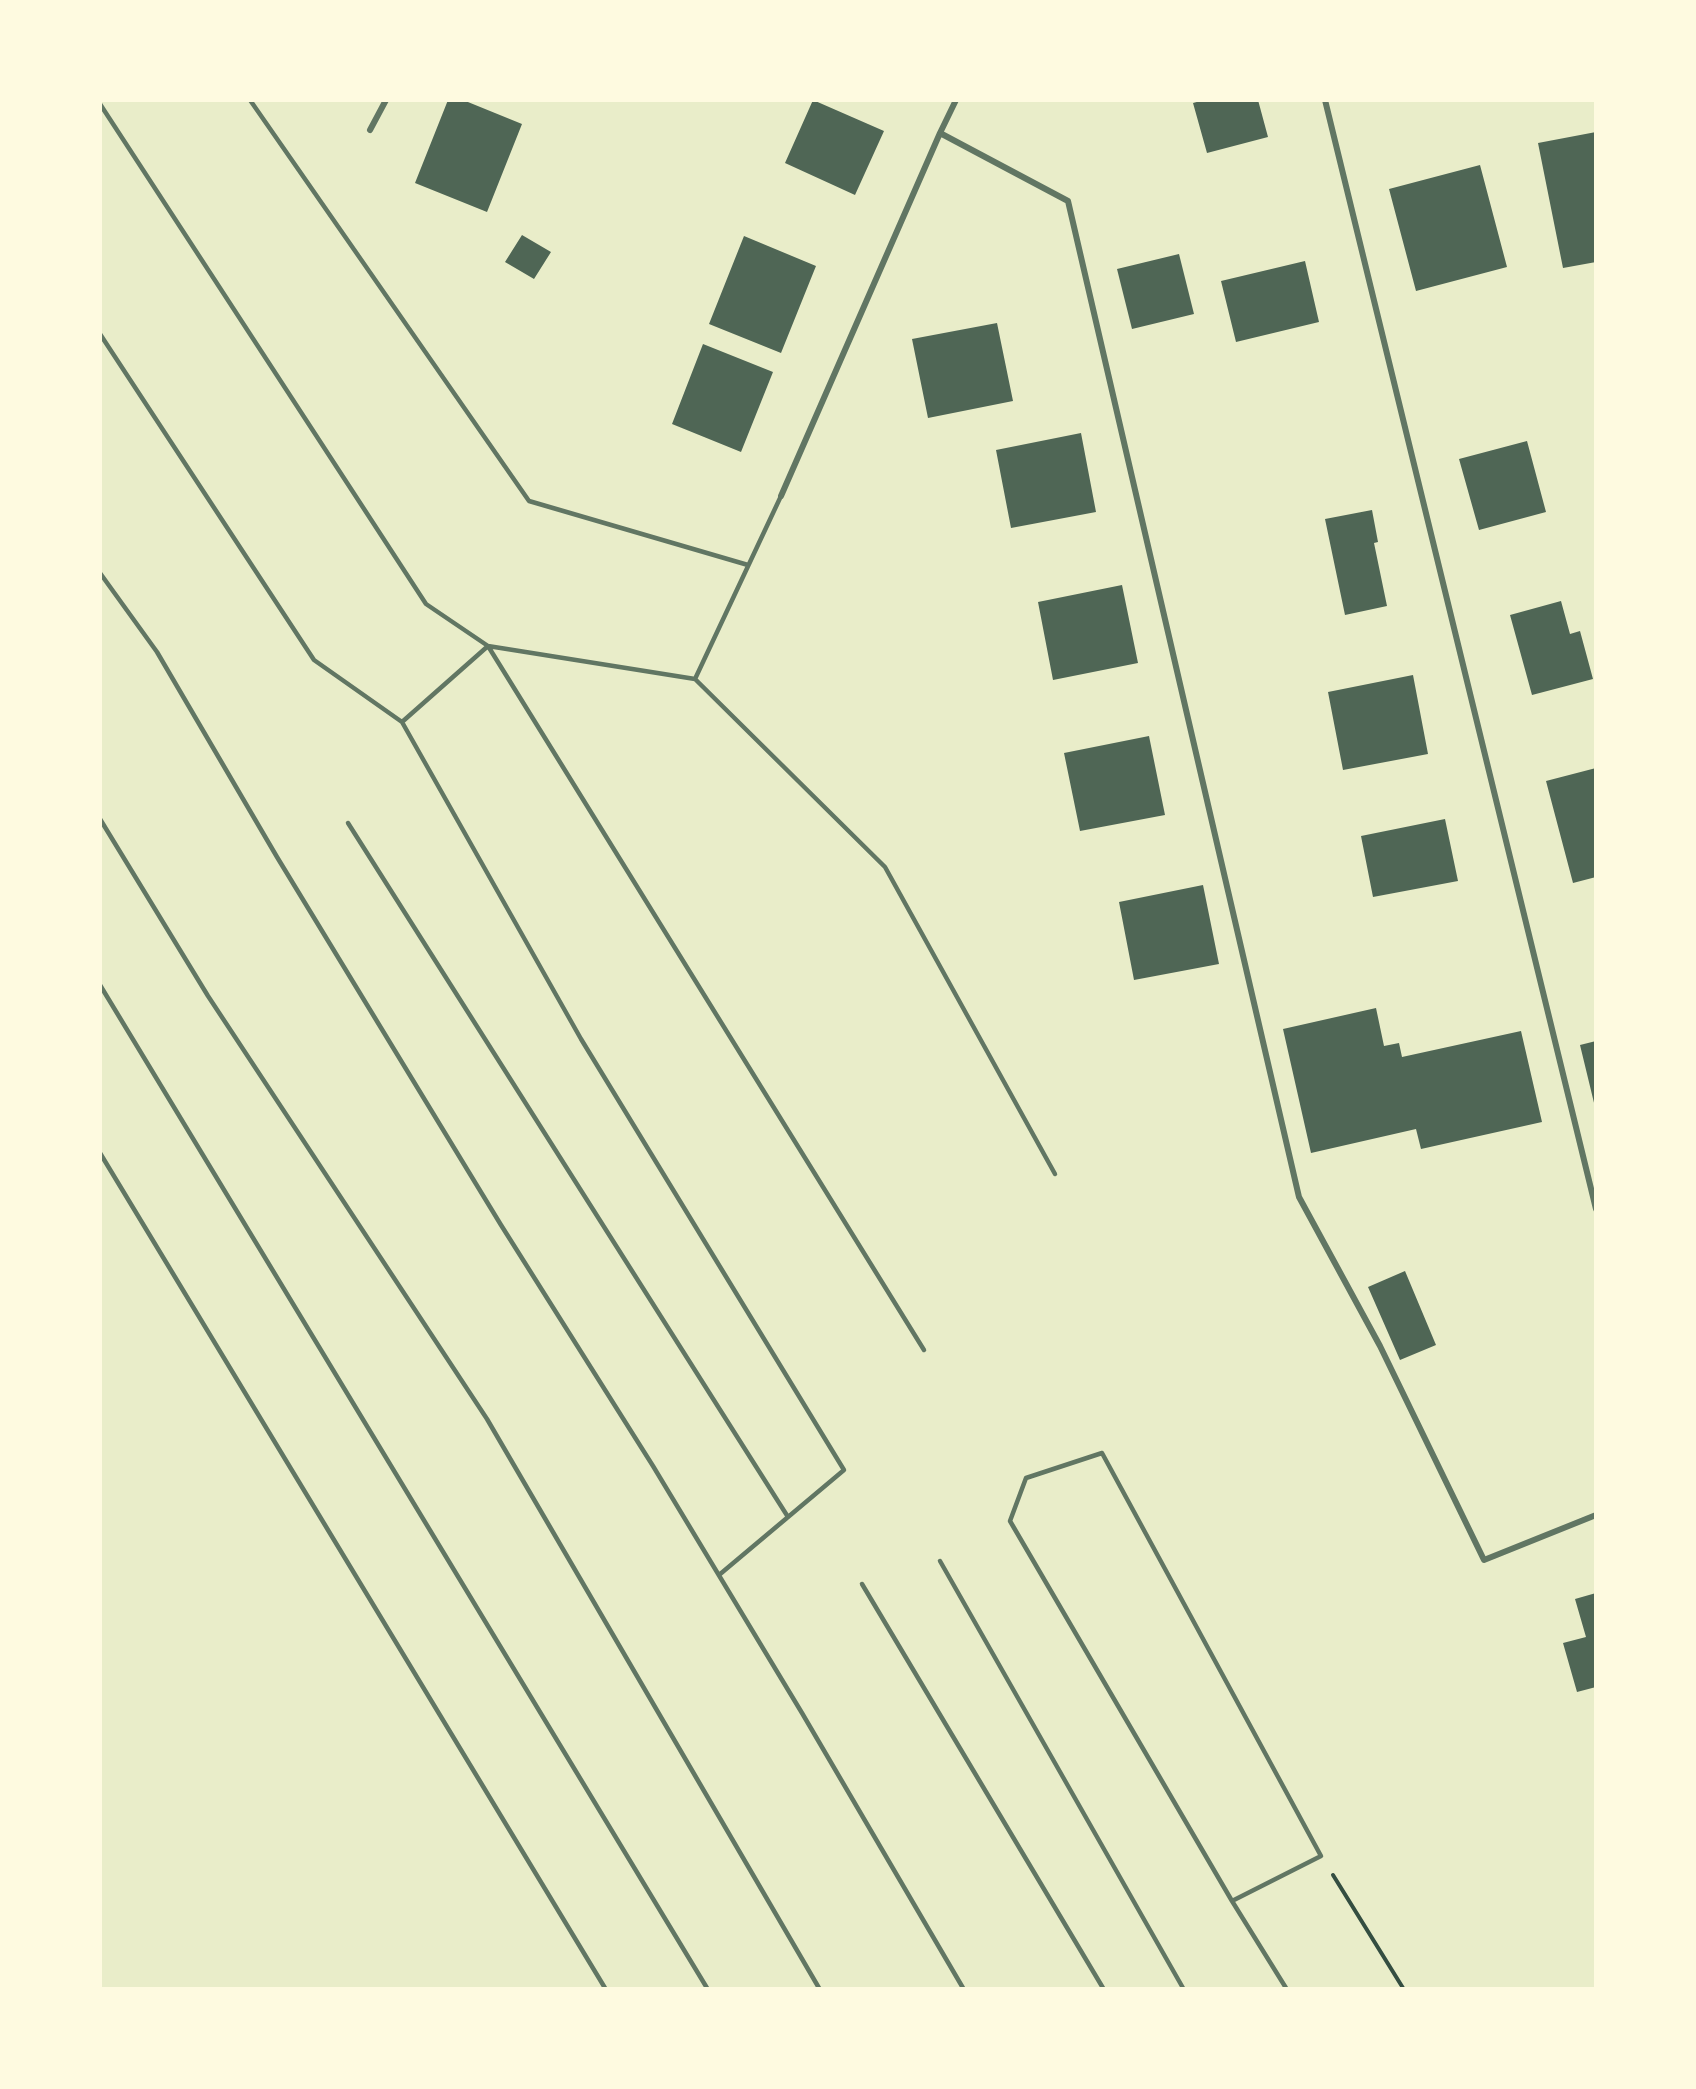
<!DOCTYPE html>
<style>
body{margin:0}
#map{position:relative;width:1696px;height:2089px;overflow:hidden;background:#e9edc9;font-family:Barlow,sans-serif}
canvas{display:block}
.frame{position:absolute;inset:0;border:102px solid #fefae0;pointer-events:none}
</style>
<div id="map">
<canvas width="1696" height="2089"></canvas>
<div class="frame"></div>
</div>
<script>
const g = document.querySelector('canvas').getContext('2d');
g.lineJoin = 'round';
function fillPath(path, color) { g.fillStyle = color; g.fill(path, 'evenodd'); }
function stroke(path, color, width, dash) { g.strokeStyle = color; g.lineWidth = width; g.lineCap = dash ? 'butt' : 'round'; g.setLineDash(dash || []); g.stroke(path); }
fillPath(new Path2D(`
 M 448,100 L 463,100 L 522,124 L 487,212 L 415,183 Z
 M 813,100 L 884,131 L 855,195 L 785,163 Z
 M 1204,100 L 1258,100 L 1268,137 L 1207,153 L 1193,103 Z
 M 1596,132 L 1596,262 L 1563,268 L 1538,143 Z
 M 1480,165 L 1507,267 L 1416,291 L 1389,189 Z
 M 522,235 L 551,252 L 534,279 L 505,262 Z
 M 744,236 L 816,266 L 781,353 L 709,324 Z
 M 1179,254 L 1194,314 L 1132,329 L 1117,269 Z
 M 1305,261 L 1319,322 L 1236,342 L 1221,281 Z
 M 997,323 L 1013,401 L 928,418 L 912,339 Z
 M 703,344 L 773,372 L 741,452 L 672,424 Z
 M 1081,433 L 1096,512 L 1011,528 L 996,450 Z
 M 1527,441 L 1546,512 L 1479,530 L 1459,459 Z
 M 1372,510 L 1378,542 L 1374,543 L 1387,606 L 1345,615 L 1325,519 Z
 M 1122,585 L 1138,663 L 1053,680 L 1038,602 Z
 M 1561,601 L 1570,634 L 1580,631 L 1593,679 L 1532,695 L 1510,615 Z
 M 1413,675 L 1428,754 L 1343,770 L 1328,692 Z
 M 1149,736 L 1165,815 L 1080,831 L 1064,753 Z
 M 1596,768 L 1596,877 L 1573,883 L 1546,781 Z
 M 1445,819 L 1458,881 L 1373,897 L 1361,836 Z
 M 1203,885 L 1219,964 L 1134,980 L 1119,902 Z
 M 1376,1008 L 1384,1046 L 1399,1043 L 1402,1057 L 1521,1031 L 1542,1122 L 1421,1149 L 1416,1129 L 1311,1153 L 1283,1029 Z
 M 1596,1041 L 1596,1107 L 1595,1107 L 1580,1045 Z
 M 1405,1271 L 1436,1345 L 1400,1360 L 1368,1287 Z
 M 1596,1593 L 1596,1687 L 1577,1692 L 1563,1643 L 1586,1637 L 1575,1599 Z`), '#4f6655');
stroke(new Path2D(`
 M 1333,1875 L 1403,1988`), '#344e41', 4);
stroke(new Path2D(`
 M 250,100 L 529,501 L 748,565
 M 100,104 L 426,604 L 488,646 L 924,1350
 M 100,334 L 314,660 L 402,722
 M 100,573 L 157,652 L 277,857 L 501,1225 L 653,1466 L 802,1713 L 963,1988
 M 695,679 L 885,867 L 1055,1174
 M 100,819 L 208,996 L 487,1419 L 819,1988
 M 348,823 L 788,1517
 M 100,985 L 707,1988
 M 100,1153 L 605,1988
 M 940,1561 L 1183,1988
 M 719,1575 L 844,1470 L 581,1039 L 402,722 L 488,646 L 695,679 L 781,496
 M 862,1584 L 1103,1988
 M 1232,1901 L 1321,1856 L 1102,1453 L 1026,1478 L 1010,1521 L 1232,1901 L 1286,1988`), '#617663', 4.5);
stroke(new Path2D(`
 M 1325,100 L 1596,1209
 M 370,130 L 386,100
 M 940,133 L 1068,201 L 1299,1197 L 1380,1346 L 1484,1560 L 1596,1515
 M 781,496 L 940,133 L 956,100`), '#617663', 6);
</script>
